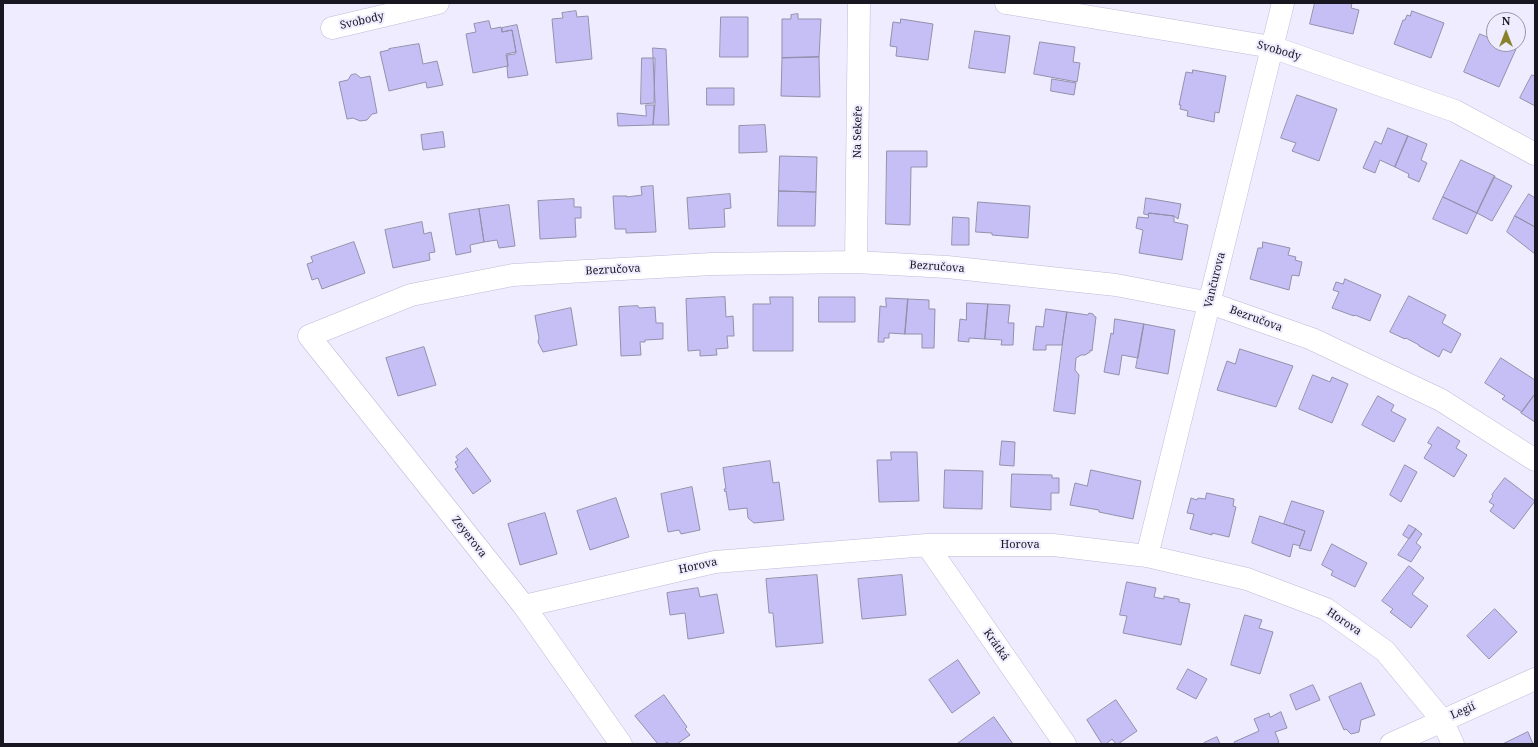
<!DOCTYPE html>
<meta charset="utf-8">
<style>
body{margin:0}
#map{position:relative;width:1538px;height:747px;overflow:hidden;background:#eeecfe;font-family:"Noto Serif",serif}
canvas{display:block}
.frame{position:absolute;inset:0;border:4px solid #181721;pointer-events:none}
.north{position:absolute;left:1486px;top:12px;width:40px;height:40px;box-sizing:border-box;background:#eeecfe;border:1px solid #9897a6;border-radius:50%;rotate:0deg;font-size:11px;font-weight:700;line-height:16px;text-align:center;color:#181721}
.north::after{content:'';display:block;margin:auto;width:14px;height:18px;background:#88832b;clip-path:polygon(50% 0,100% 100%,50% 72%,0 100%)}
</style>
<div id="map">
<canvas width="1538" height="747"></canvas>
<div class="frame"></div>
<div class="north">N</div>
</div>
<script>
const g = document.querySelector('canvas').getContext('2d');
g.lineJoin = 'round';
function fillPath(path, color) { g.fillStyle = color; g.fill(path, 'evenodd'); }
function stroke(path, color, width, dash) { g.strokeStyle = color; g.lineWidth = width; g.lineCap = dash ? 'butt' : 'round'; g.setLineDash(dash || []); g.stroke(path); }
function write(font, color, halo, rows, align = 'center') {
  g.font = font + ' "Noto Serif",serif'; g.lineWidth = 4; g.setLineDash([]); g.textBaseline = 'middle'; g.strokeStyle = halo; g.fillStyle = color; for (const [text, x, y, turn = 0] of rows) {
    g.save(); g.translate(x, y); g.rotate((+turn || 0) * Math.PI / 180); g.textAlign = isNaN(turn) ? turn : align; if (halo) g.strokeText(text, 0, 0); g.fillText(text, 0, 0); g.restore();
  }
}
const building = new Path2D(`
 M 1315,3 L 1352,3 L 1351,8 L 1359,10 L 1353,34 L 1310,24 Z
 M 576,11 L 577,17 L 588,16 L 592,59 L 556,63 L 552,19 L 563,18 L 562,13 Z
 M 1412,11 L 1444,23 L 1431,58 L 1394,44 L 1403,20 L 1405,20 L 1407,15 L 1410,16 Z
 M 798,14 L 798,19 L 821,19 L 819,57 L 782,58 L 782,19 L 791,19 L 791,15 Z
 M 721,17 L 748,17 L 748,57 L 720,57 Z
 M 901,19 L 933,24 L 928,60 L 896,56 L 897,47 L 890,46 L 893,22 L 900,23 Z
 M 489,21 L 491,29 L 501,27 L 502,32 L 512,30 L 516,52 L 506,54 L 508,66 L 473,73 L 466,34 L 476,32 L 474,24 Z
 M 517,25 L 528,75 L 508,78 L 507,67 L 508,66 L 507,55 L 515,54 L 516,52 L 512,30 L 502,32 L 502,28 Z
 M 975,31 L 1010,36 L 1005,73 L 969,68 Z
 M 1480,34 L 1494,40 L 1494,44 L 1504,44 L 1516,49 L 1499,87 L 1464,72 Z
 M 1040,42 L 1075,47 L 1073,62 L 1080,63 L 1077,82 L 1034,74 Z
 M 419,44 L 423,64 L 437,61 L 443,85 L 427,88 L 426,82 L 389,91 L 380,52 L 389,50 L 389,49 Z
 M 653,48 L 666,49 L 669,125 L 653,125 L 655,103 Z
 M 819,57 L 820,97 L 781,96 L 782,58 Z
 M 642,58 L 655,58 L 654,103 L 641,104 Z
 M 1193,70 L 1226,76 L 1219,113 L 1215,112 L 1214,122 L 1187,116 L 1188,111 L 1180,109 L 1181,105 L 1179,105 L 1186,72 L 1192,73 Z
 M 356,74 L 361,78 L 370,76 L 377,113 L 372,114 L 367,120 L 360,121 L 353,118 L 347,119 L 339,82 L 348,80 L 351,75 Z
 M 1532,75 L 1535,76 L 1535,106 L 1520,98 Z
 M 1052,79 L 1076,83 L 1074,95 L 1051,91 Z
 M 707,88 L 734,88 L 734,105 L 707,105 Z
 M 1297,95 L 1337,109 L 1319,161 L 1292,151 L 1296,143 L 1281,138 Z
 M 646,105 L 654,105 L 653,125 L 618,126 L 617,113 L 646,116 Z
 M 765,125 L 767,152 L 739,153 L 739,126 Z
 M 1388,128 L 1408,136 L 1395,167 L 1380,160 L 1375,173 L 1363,168 L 1375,141 L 1381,144 Z
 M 443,132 L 445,147 L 423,150 L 421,135 Z
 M 1408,136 L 1427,144 L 1421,160 L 1427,163 L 1419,182 L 1408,177 L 1409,174 L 1395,167 Z
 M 887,151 L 927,151 L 927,167 L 911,167 L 910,225 L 886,224 Z
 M 780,156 L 817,157 L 816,192 L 779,191 Z
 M 1461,160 L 1495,176 L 1477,213 L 1443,197 Z
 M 1494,177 L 1512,186 L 1492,221 L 1477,213 Z
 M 653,186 L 656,232 L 626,233 L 626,229 L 615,229 L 613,196 L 627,196 L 627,197 L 642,195 L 641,187 Z
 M 779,191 L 816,192 L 815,226 L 778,226 Z
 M 730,194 L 731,208 L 724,209 L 725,227 L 689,229 L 687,198 Z
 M 1529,194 L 1535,198 L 1535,227 L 1515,216 Z
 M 1443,197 L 1477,213 L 1467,234 L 1433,219 Z
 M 1146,198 L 1181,204 L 1178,219 L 1174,216 L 1149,213 L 1148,215 L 1144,214 Z
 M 574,199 L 574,207 L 581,207 L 581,218 L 575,218 L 576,237 L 540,239 L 538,201 Z
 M 978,202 L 1030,206 L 1028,238 L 992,235 L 992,233 L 976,232 Z
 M 509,205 L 515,246 L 499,248 L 497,240 L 484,242 L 479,209 Z
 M 479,209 L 484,242 L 470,245 L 471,252 L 456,255 L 449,214 Z
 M 1149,213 L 1174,216 L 1174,222 L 1188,225 L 1182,260 L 1139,253 L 1143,230 L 1136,228 L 1138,217 L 1148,218 Z
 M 1515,216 L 1535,227 L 1535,254 L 1507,232 Z
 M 953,217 L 969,218 L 969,245 L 952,245 Z
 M 422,222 L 424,234 L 431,232 L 435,252 L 429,253 L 430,260 L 393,268 L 385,230 Z
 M 354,242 L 365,273 L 322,289 L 318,278 L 312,280 L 307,264 L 313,262 L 311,257 Z
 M 1263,242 L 1290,248 L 1288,255 L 1296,257 L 1295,260 L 1302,262 L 1299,276 L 1292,275 L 1289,290 L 1250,279 L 1258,248 L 1262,248 Z
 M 1345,279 L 1381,295 L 1370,321 L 1355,315 L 1354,316 L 1332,308 L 1339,292 L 1333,290 L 1336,282 L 1343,284 Z
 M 1409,296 L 1446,315 L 1442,323 L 1461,334 L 1451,353 L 1443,349 L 1439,357 L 1419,346 L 1419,345 L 1406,338 L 1405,339 L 1390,332 Z
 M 725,297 L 726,317 L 733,316 L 734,336 L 727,336 L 728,348 L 716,349 L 717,355 L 700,356 L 700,350 L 688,351 L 686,299 Z
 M 770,297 L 793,297 L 793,351 L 753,351 L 753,304 L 770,304 Z
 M 819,297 L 855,297 L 855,322 L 819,322 Z
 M 886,298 L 908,299 L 905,334 L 889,333 L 889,338 L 884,338 L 884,342 L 878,342 L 880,306 L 886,307 Z
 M 908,299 L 929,300 L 929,309 L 935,309 L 934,348 L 922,348 L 922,334 L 905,334 Z
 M 967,303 L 988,304 L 985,339 L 969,338 L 969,342 L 958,341 L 960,319 L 966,320 Z
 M 988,304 L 1010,305 L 1008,323 L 1014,323 L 1013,345 L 1001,345 L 1002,340 L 985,339 Z
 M 638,306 L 639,308 L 655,307 L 656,323 L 663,323 L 663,339 L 645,340 L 645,342 L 640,342 L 641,355 L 621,356 L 619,307 Z
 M 571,308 L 577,345 L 543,352 L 538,342 L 539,338 L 535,316 Z
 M 1046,309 L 1067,312 L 1062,345 L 1046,345 L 1046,350 L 1033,350 L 1036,326 L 1043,327 Z
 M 1067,312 L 1088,315 L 1089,313 L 1093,314 L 1094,316 L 1096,317 L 1092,351 L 1090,350 L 1090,352 L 1085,355 L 1081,355 L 1076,358 L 1075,370 L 1079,375 L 1075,414 L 1054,411 Z
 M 1115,319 L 1144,324 L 1138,358 L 1122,355 L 1119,375 L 1104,372 L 1111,333 L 1113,334 Z
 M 1144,324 L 1175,330 L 1168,374 L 1136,368 Z
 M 424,347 L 436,385 L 398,396 L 386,358 Z
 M 1240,349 L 1293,366 L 1276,407 L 1217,390 L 1227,361 L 1235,364 Z
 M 1501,358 L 1535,380 L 1535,394 L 1522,412 L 1502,399 L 1505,396 L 1485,383 Z
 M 1313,375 L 1330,382 L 1332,377 L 1348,384 L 1332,423 L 1299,409 Z
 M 1535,394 L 1535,422 L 1521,413 Z
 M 1378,396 L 1394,405 L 1391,411 L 1406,419 L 1394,442 L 1362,425 Z
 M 1438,427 L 1460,441 L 1456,448 L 1467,455 L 1454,477 L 1424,458 L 1432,445 L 1428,443 Z
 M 1002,441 L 1015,442 L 1014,466 L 1000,465 Z
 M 467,448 L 491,481 L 473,494 L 455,469 L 458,467 L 455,462 L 458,460 L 456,457 Z
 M 891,452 L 917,452 L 919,501 L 879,502 L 877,460 L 891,460 Z
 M 770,461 L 773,483 L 779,482 L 784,520 L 754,523 L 748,518 L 747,508 L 729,510 L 726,491 L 725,492 L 724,489 L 726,489 L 723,468 Z
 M 1405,465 L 1417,472 L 1401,502 L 1390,495 Z
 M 945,470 L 983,471 L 982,509 L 944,508 Z
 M 1091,470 L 1141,481 L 1133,519 L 1099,512 L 1099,510 L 1070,505 L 1075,483 L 1087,486 Z
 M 1012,474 L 1052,475 L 1052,478 L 1059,478 L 1059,493 L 1051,493 L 1051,510 L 1011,507 Z
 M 1505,478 L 1535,501 L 1514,529 L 1490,511 L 1494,505 L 1489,502 L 1493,496 L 1492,495 Z
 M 692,487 L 700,530 L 681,534 L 679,530 L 668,532 L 661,494 Z
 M 1207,493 L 1234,499 L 1233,506 L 1236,507 L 1229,537 L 1212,533 L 1212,535 L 1190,529 L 1194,514 L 1187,513 L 1191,498 L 1197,500 L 1198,498 L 1205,499 Z
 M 616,498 L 629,537 L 590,550 L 577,511 Z
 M 1292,501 L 1324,511 L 1311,551 L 1299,548 L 1305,531 L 1284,524 Z
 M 545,513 L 557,554 L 520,565 L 508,524 Z
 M 1260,516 L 1305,531 L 1300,546 L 1293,544 L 1290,557 L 1252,543 Z
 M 1409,525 L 1416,529 L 1409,539 L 1403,535 Z
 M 1416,529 L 1422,534 L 1416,543 L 1421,547 L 1411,562 L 1398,555 Z
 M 1332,544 L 1367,563 L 1355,587 L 1331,575 L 1333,571 L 1322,565 Z
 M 1409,566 L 1424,578 L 1412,594 L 1428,606 L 1411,628 L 1390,612 L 1393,609 L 1382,601 Z
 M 817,575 L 823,643 L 776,647 L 773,613 L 769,613 L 766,579 Z
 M 902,575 L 906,615 L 862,619 L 858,579 Z
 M 1127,582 L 1156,588 L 1154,597 L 1164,599 L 1164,596 L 1179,599 L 1179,602 L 1190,604 L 1181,645 L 1123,633 L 1127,616 L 1120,615 Z
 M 698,588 L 700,597 L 717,594 L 724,633 L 688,639 L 685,613 L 670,615 L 667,593 Z
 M 1495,609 L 1517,632 L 1489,659 L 1467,636 Z
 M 1245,615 L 1262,620 L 1259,628 L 1273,632 L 1260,674 L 1231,665 Z
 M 958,660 L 980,693 L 952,713 L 929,680 Z
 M 1188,669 L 1207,679 L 1196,699 L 1177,689 Z
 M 1361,683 L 1375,715 L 1361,720 L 1359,732 L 1351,734 L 1346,729 L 1344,730 L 1329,697 Z
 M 1313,685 L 1320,700 L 1296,710 L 1290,695 Z
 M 664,695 L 687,727 L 685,729 L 690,735 L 677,744 L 669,744 L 667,742 L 664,744 L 658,744 L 635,716 Z
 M 1116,700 L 1137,731 L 1118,744 L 1116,744 L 1112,739 L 1106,744 L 1102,744 L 1087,720 Z
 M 1281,712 L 1287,728 L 1275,732 L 1279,742 L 1276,744 L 1235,744 L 1234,742 L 1259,731 L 1254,719 L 1269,713 L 1270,717 Z
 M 994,717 L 1013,744 L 957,744 Z
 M 1528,732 L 1533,744 L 1503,744 Z
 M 1217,737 L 1220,744 L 1204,744 L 1204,743 Z`);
fillPath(building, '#c6bff6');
stroke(building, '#9390ab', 1);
const minor = new Path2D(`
 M 1006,3 L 1272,47 L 1455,111 L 1535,154
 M 332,28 L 438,3
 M 856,262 L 859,3
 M 927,545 L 1065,744
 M 1147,556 L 1283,3
 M 524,606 L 715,562 L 927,545 L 1053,545 L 1147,556 L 1247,579 L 1326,609 L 1385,651 L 1442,720 L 1453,744
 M 621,744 L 524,606 L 309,336 L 411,295 L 513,275 L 712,264 L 856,262 L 947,267 L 1116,285 L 1210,303 L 1312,339 L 1441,400 L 1535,460
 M 1391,744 L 1535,679`);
stroke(minor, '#bebbd7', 23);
stroke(minor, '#fff', 22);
write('11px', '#181721', '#eeecfe', [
 ["Svobody",362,21,-13],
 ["Svobody",1279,51,16],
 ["Na Sekeře",858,132,-89],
 ["Bezručova",937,267,4],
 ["Bezručova",613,270,-3],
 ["Vančurova",1215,280,-76],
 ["Bezručova",1256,319,20],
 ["Zeyerova",469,537,52],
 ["Horova",1020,545],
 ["Horova",698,566,-12],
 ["Horova",1344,622,34],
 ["Krátká",996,645,55],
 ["Legií",1463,711,-24]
]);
</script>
